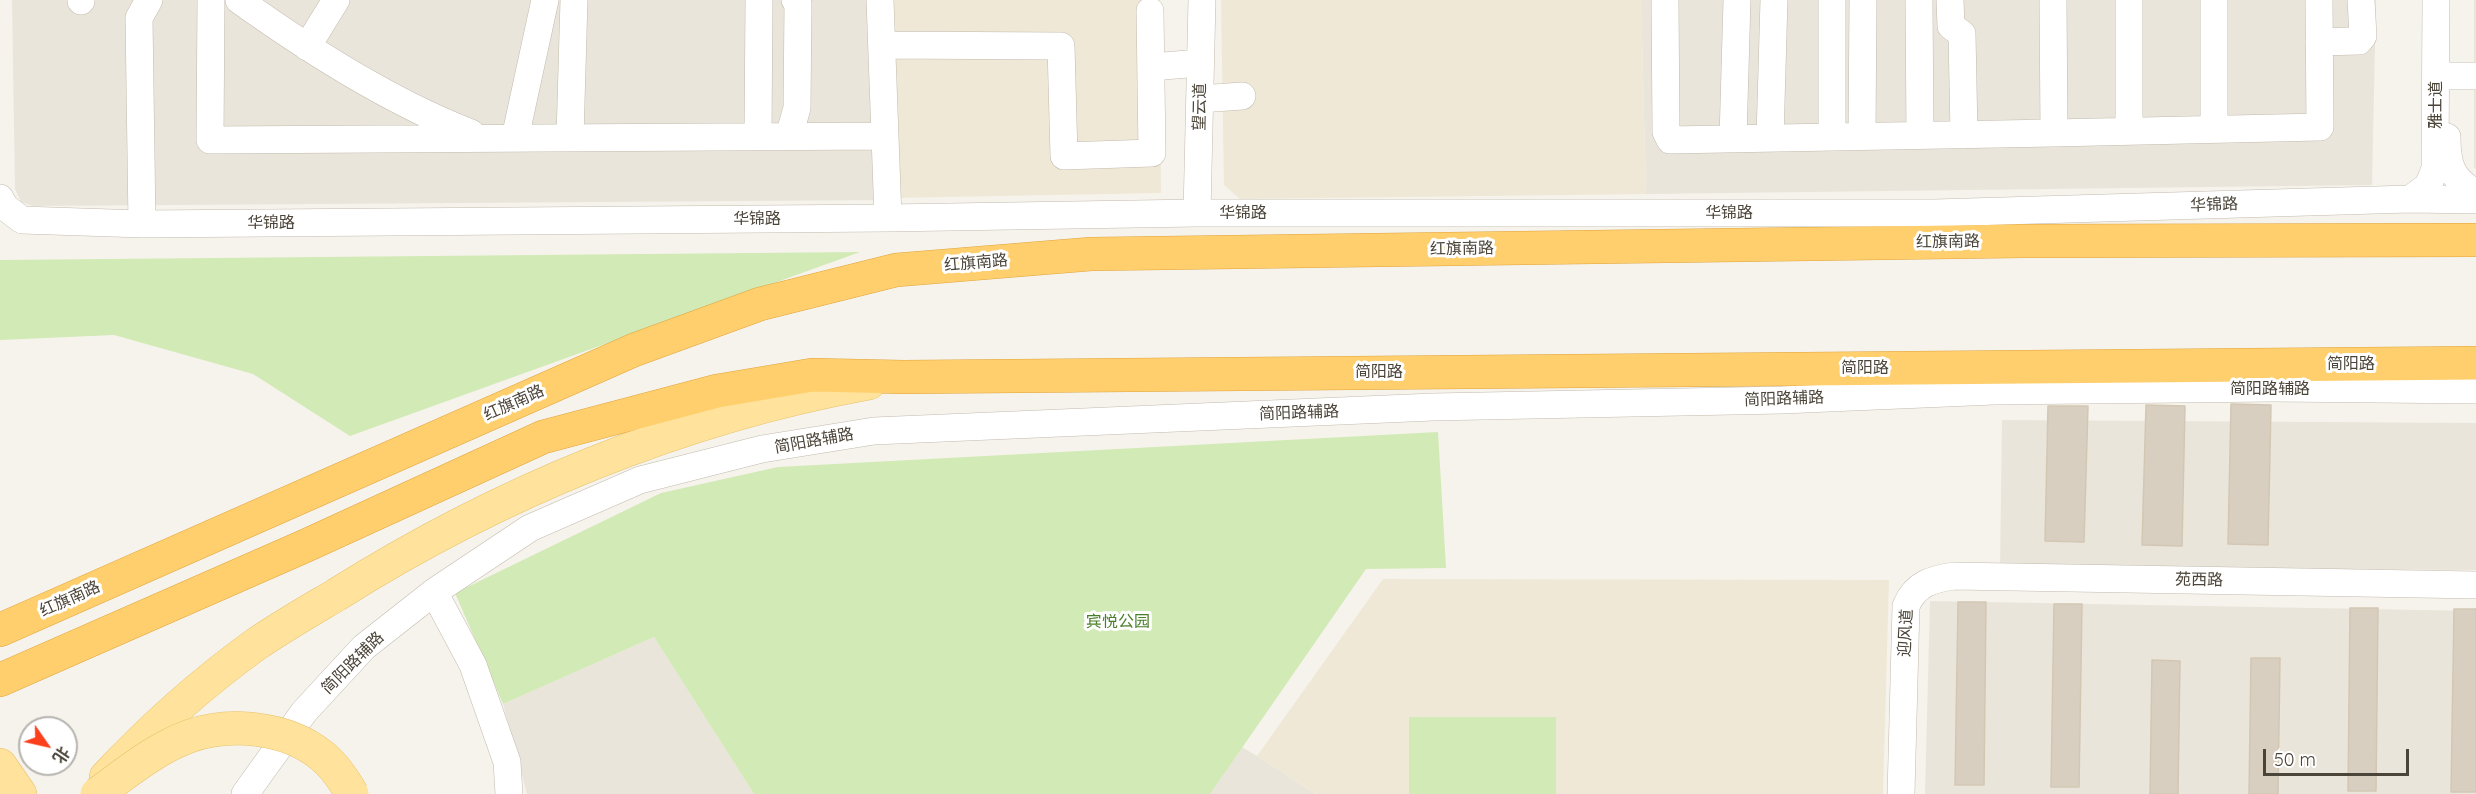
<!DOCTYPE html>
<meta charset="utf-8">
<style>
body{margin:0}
#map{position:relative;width:2476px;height:794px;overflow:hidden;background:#f6f3ec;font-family:Quicksand,"Noto Sans SC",sans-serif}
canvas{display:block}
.north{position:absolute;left:18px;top:716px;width:60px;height:60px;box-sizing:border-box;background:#fff;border:2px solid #b7b4b0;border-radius:50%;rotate:124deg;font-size:16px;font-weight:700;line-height:24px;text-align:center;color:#4b4439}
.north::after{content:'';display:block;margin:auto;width:21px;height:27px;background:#fc3f1d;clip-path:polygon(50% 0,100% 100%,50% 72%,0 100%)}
.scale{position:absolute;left:2263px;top:749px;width:146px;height:27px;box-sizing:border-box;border:3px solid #4b4439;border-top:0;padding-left:8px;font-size:18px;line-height:21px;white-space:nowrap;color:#4b4439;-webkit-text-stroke:4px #fff;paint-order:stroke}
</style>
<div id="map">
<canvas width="2476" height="794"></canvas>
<div class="north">北</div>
<div class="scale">50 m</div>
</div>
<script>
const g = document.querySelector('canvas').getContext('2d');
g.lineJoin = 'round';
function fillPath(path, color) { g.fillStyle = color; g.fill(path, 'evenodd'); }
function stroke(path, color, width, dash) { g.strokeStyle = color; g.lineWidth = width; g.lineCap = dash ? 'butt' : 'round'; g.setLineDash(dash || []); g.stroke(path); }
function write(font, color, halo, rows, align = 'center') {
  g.font = font + ' Quicksand,"Noto Sans SC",sans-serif'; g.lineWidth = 6; g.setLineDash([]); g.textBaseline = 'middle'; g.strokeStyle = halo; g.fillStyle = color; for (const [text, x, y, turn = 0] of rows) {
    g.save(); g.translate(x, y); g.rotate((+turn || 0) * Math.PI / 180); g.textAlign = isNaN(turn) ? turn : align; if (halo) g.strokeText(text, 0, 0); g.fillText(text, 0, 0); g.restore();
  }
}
fillPath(new Path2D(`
 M 12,0 L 882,0 L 885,200 L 33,206 L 21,202 L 15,189 Z
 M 1641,0 L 2376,0 L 2372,185 L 1646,194 Z
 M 2474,0 L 2476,0 L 2476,169 L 2474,167 Z
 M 2002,420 L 2476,423 L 2476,570 L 2000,567 Z
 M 1930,601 L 2476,611 L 2476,794 L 1925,794 Z
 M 654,637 L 754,794 L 527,794 L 503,704 Z
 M 1242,747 L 1257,756 L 1316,794 L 1210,794 Z`), '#eae5da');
fillPath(new Path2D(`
 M 887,0 L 1159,0 L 1161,193 L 890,198 Z
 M 1221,0 L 1641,0 L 1646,194 L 1240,199 L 1224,185 Z
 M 1383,579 L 1889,580 L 1883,794 L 1316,794 L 1257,756 Z`), '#efe8d6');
fillPath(new Path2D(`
 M 860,252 L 350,436 L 253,374 L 114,335 L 0,340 L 0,260 Z
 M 1438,432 L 1446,568 L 1366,569 L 1210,794 L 754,794 L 654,637 L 503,704 L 455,593 L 661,493 L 778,467 Z
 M 1409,717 L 1556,717 L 1556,794 L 1409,794 Z`), '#d2eab5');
const building = new Path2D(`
 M 2231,404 L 2271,405 L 2268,545 L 2228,544 Z
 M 2146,405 L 2185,406 L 2182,546 L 2142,545 Z
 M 2048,406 L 2088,406 L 2084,542 L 2045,541 Z
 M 1958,602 L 1986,602 L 1984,785 L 1955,785 Z
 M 2054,604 L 2082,604 L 2079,787 L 2051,787 Z
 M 2350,608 L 2378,608 L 2376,791 L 2348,791 Z
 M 2454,609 L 2476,609 L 2476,792 L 2451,792 Z
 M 2251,658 L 2280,658 L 2278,794 L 2249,794 Z
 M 2152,660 L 2180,661 L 2178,794 L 2150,794 Z`);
fillPath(building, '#d8cfc1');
stroke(building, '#d3c7b4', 1.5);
const minor = new Path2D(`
 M 81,0 L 81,1
 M 211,0 L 210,140 L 885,136
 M 239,0 C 309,50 390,102 471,133
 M 880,0 L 888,218
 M 1665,0 L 1666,132 L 1670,140 L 2054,133 L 2053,0
 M 1919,0 L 1920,135
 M 1950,0 L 1951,26 L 1962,34 L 1964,135
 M 2319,42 L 2359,41 L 2363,36 L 2361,0
 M 882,45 L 1061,46 L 1064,156 L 1152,153 L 1150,11
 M 307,47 L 336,0
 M 1151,67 L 1200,63
 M 2436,76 L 2476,76
 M 1200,99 L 1242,96
 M 2214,129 L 2214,0
 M 2129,131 L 2129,0
 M 2054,133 L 2320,127 L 2319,0
 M 758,136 L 759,0
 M 789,136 L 797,108 L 798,4 L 795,0
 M 1862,136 L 1863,0
 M 570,137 L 574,0
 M 1832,137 L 1832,0
 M 2447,137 C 2447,164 2451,179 2476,193
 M 515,138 L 545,0
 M 1770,138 L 1774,0
 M 1733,139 L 1737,0
 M 0,198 L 5,207 L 22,220 L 142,224 L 888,218 L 1197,213 L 1935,213 L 2410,199 L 2476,200
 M 2410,199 L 2428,186 L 2435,169 L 2436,0
 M 1197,213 L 1202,0
 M 142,224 L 139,18 L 149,0
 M 434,592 L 473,665 L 507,762 L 509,794
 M 245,794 L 304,712 L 364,647 L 434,592 L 530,528 L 640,480 L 762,449 L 874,431 L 1433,407 L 1782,400 L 1994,391 L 2274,388 L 2476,390
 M 1901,794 L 1906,606 C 1915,584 1932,579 1954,576 L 2476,585`);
const major = new Path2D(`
 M 0,765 L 20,794
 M 106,777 C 151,729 201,684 255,645 C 281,627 309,611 336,595 C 498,493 681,417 869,383`);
const highway = new Path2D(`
 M 0,630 L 634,350 L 760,304 L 896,270 L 1091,254 L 2024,241 L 2476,240
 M 0,680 L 305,546 L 543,437 L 717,391 L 812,375 L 904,377 L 2476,363`);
stroke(minor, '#c2bbae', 28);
stroke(major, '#e6c16a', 34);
stroke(highway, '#e0a43c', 34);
stroke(minor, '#fff', 27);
stroke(major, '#ffe39c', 33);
stroke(highway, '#ffcf6e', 33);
const majorBridge = new Path2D(`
 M 97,794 C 125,774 156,748 190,736 C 231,722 286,727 321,755 C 334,765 344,780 352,794`);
stroke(majorBridge, '#e6c16a', 34, []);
stroke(majorBridge, '#ffe39c', 33);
write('16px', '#4b4439', '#fff', [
 ["雅士道",2436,105,-90],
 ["望云道",1200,107,-89],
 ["华锦路",2214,205,-2],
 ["华锦路",1243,213],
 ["华锦路",1729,213],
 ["华锦路",757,219],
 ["华锦路",271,223],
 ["红旗南路",1948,242,-1],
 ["红旗南路",1462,249,-1],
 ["红旗南路",976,263,-5],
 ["简阳路",2351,364],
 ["简阳路",1865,368],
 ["简阳路",1379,372],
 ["简阳路辅路",2270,389],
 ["简阳路辅路",1784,399,-2],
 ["红旗南路",514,403,-24],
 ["简阳路辅路",1299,413,-2],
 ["简阳路辅路",814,441,-10],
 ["苑西路",2199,580,1],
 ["红旗南路",70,599,-24],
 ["迎风道",1906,633,-87],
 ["简阳路辅路",353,663,-45]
]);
write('16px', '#4a7f2a', '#fff', [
 ["宾悦公园",1118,622]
]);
</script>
